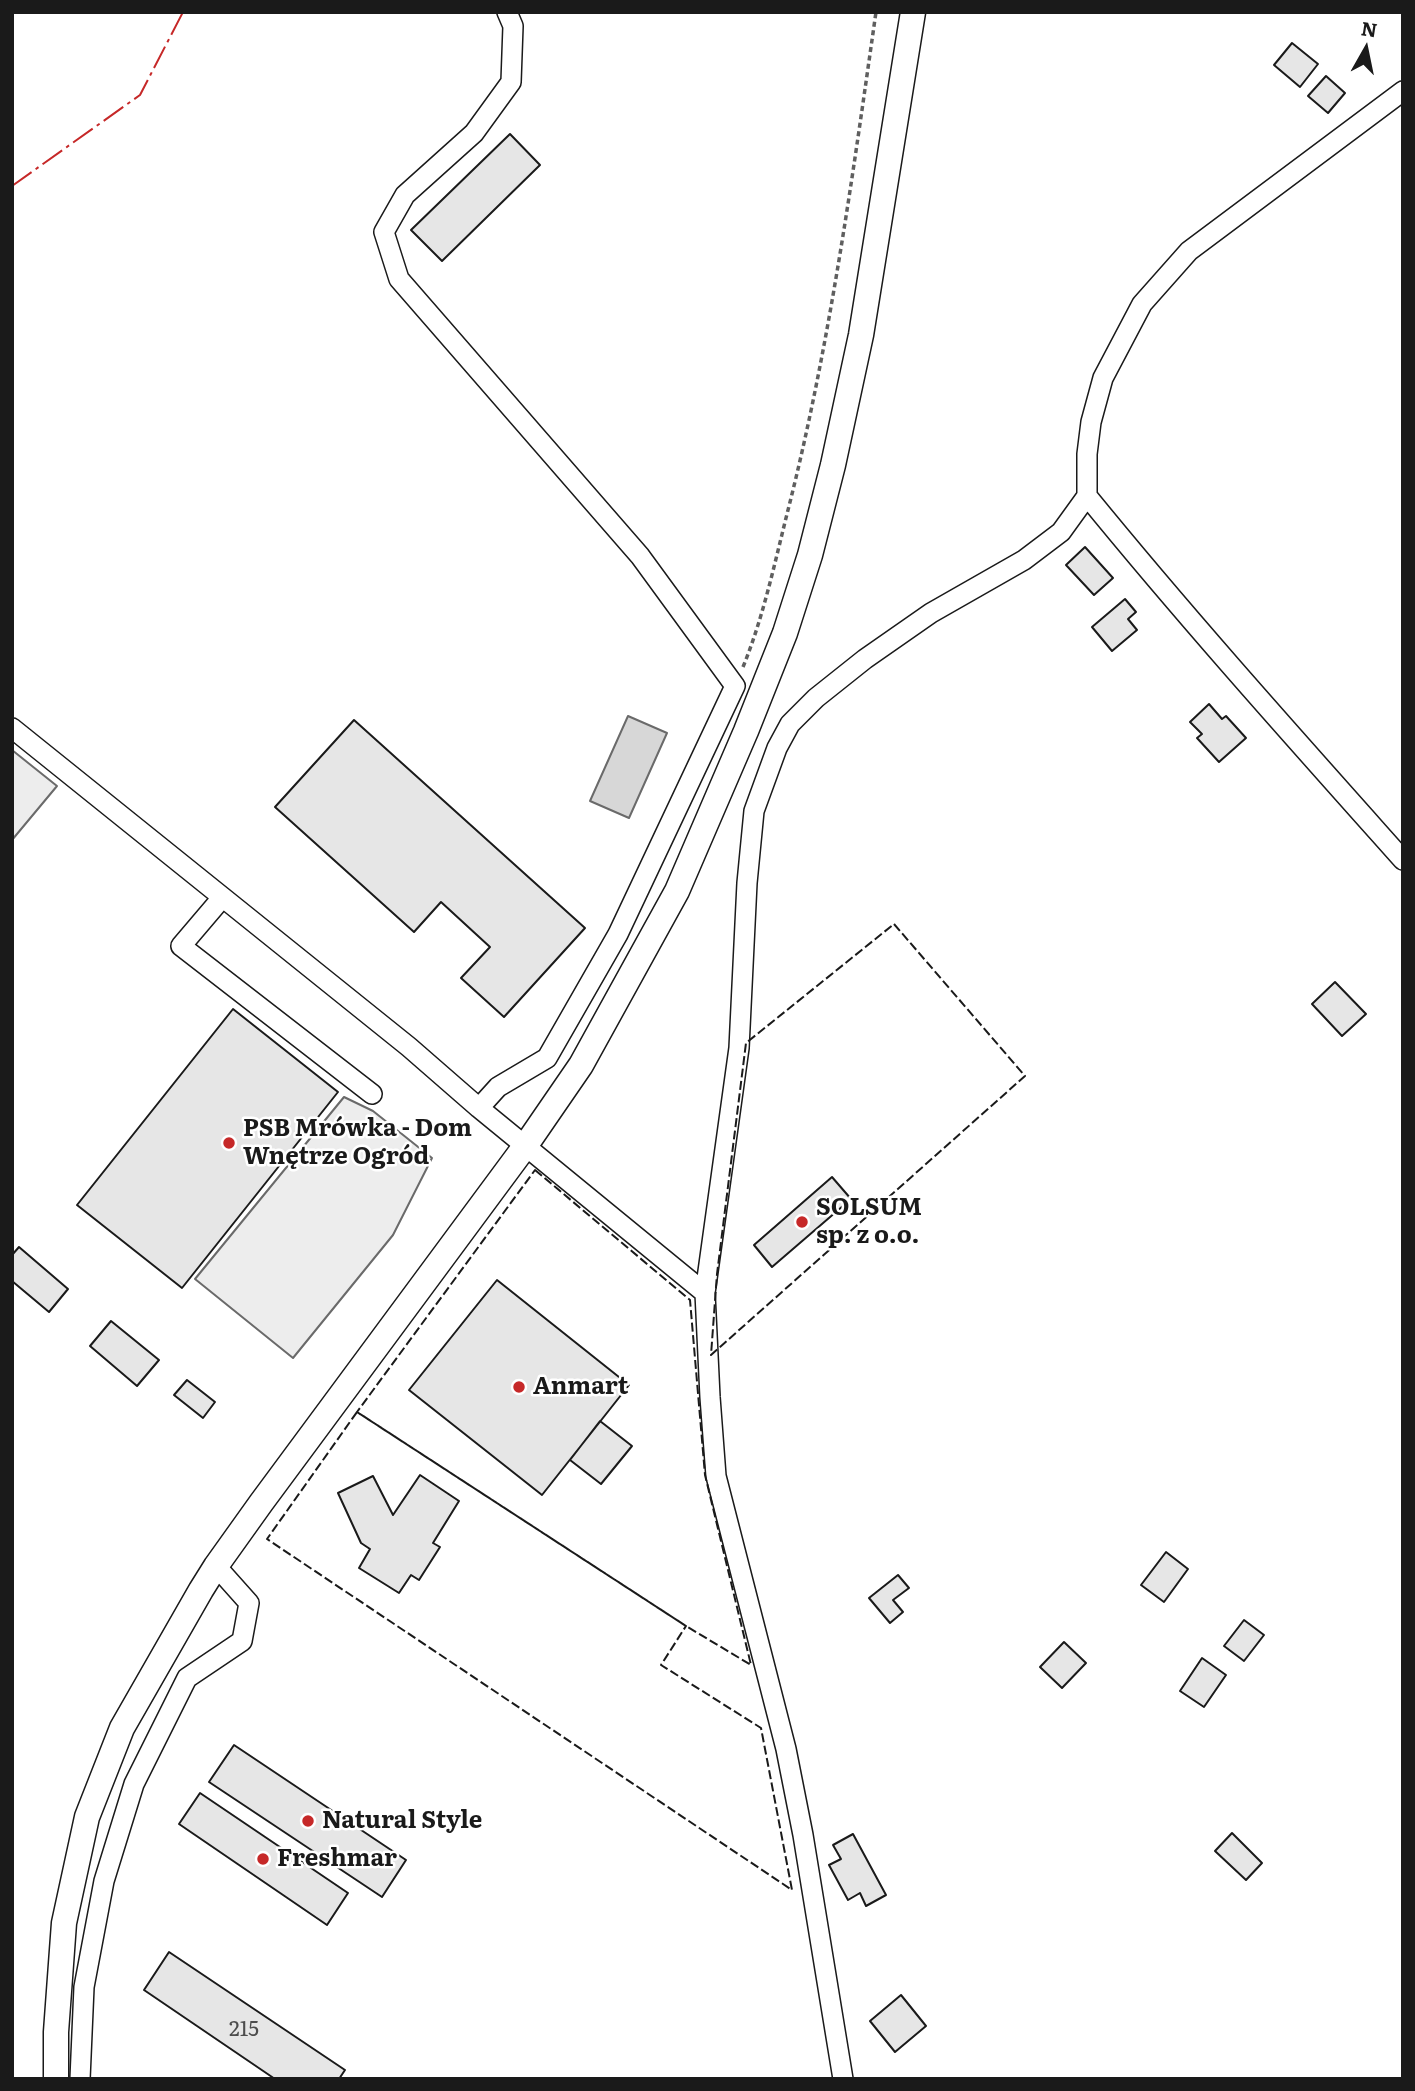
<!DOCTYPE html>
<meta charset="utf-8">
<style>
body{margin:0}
#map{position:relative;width:1415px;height:2091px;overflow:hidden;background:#fff;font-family:Literata,serif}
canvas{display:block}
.frame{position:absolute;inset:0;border:14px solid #1a1a1a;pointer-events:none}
.north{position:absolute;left:1331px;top:14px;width:70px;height:70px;-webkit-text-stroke:5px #fff;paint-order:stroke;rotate:9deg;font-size:19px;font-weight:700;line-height:28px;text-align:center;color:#1a1a1a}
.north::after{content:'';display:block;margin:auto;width:24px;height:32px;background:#1a1a1a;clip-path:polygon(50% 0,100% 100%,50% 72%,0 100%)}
</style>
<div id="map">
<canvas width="1415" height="2091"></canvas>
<div class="frame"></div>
<div class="north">N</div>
</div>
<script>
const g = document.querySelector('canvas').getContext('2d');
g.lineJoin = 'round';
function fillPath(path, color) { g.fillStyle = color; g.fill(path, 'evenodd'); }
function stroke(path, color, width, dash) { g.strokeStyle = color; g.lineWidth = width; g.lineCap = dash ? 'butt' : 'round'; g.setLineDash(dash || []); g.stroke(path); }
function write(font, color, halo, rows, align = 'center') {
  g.font = font + ' Literata,serif'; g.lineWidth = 5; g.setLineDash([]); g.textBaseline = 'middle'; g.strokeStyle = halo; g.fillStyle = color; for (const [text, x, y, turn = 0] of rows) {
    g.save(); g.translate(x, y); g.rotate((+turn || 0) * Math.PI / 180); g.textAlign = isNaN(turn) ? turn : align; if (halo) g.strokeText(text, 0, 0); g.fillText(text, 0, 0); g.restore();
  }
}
const built = new Path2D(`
 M 12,750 L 57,786 L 12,840 Z
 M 344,1097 L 373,1111 L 432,1158 L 393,1235 L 293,1358 L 195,1279 Z`);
fillPath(built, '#ededed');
stroke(built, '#6a6a6a', 2);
const water = new Path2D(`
 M 628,716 L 667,733 L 629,818 L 590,801 Z`);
fillPath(water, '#d7d7d7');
stroke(water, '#6a6a6a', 2);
const building = new Path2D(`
 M 1292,43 L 1318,64 L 1300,87 L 1274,65 Z
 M 1326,76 L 1345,93 L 1328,113 L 1308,96 Z
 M 510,134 L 540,165 L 442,261 L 411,230 Z
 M 1085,547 L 1113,578 L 1094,595 L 1066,565 Z
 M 1125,599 L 1136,612 L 1128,619 L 1137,630 L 1112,651 L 1092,627 Z
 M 1209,704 L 1222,719 L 1226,716 L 1246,738 L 1219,762 L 1197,738 L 1202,734 L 1190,722 Z
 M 354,720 L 585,928 L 504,1017 L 461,978 L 490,947 L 441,902 L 414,932 L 275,807 Z
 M 1335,982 L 1366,1014 L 1342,1036 L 1312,1004 Z
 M 233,1009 L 338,1092 L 182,1288 L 77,1205 Z
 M 832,1177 L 851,1199 L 772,1267 L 754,1245 Z
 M 19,1247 L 68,1289 L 49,1312 L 12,1281 L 12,1255 Z
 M 497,1280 L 629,1385 L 542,1495 L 409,1390 Z
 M 111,1321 L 159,1360 L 137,1386 L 90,1346 Z
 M 187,1380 L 215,1402 L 203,1418 L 174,1395 Z
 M 600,1421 L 632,1446 L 601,1484 L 570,1460 Z
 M 420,1475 L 459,1501 L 433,1543 L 440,1547 L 419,1580 L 411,1575 L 399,1593 L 359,1568 L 370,1549 L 361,1543 L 338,1493 L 373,1476 L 393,1515 Z
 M 1166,1552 L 1188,1569 L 1164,1602 L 1141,1585 Z
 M 898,1575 L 909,1588 L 893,1600 L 903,1612 L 890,1623 L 869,1598 Z
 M 1244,1620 L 1264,1635 L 1244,1661 L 1224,1646 Z
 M 1064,1642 L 1086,1663 L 1062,1688 L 1040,1667 Z
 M 1202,1658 L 1226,1675 L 1204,1707 L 1180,1691 Z
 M 234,1745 L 406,1860 L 382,1897 L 209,1782 Z
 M 200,1793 L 348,1893 L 327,1925 L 179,1824 Z
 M 1232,1833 L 1262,1863 L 1246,1880 L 1215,1851 Z
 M 853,1834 L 886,1895 L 866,1906 L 860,1893 L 848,1900 L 829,1865 L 841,1859 L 833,1845 Z
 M 169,1952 L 345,2070 L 339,2079 L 275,2079 L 144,1990 Z
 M 901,1995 L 926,2026 L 895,2052 L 870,2021 Z`);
fillPath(building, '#e6e6e6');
stroke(building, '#1a1a1a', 2);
const minor = new Path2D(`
 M 1087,496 C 1189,621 1296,740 1403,860
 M 12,728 L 409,1047 L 479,1108 L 705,1293
 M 221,899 L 181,946 L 372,1094
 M 479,1108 L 498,1087 L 547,1058 L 618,934 L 735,686 L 640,556 L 399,279 L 384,232 L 405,195 L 474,133 L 511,82 L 513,26 L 507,12
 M 80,2079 L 84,1987 L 104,1881 L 134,1784 L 187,1678 L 242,1641 L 249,1603 L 216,1566
 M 843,2079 L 803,1835 L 786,1749 L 716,1476 L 710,1397 L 705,1293 L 739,1048 L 747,883 L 754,811 L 777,748 L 790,724 L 816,698 L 865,659 L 931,613 L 1024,560 L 1061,532 L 1087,496 L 1087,454 L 1091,422 L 1103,378 L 1142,304 L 1189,251 L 1403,91`);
const major = new Path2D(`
 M 56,2079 L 56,2032 L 64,1923 L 87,1817 L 122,1728 L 201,1590 L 216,1566 L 261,1503 L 526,1145 L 581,1065 L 677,891 L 746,731 L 785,633 L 810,555 L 833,465 L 861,335 L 913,12`);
stroke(minor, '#1a1a1a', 22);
stroke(major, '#1a1a1a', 27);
stroke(new Path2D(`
 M 743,667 C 763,618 774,566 787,514 C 829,350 852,180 876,12`), '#5f5f5f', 3.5, [5, 3.5]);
stroke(minor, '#fff', 19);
stroke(major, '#fff', 24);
stroke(new Path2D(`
 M 894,924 L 1025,1076 L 711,1355 L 717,1274 L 746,1043 Z
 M 535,1170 L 690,1300 L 705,1475 L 751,1665 L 686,1626 L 357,1412 Z
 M 357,1412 L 686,1626 L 661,1665 L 761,1728 L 792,1890 L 267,1539 Z`), '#1a1a1a', 2, [9, 3.5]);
stroke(new Path2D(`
 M 12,186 L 140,95 L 183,12`), '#c62828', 2, [24, 5, 3.5, 5]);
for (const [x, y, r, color] of [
 [229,1143,7,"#c62828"],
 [802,1222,7,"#c62828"],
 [519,1387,7,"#c62828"],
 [308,1821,7,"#c62828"],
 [263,1859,7,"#c62828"]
]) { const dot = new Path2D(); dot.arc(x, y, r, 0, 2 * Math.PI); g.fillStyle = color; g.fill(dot); stroke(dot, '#fff', 2.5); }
write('21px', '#4d4d4d', null, [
 ["215",244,2030]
]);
write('bold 24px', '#1a1a1a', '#fff', [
 ["PSB Mrówka - Dom",243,1129],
 ["Wnętrze Ogród",243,1157],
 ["SOLSUM",816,1208],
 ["sp. z o.o.",816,1236],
 ["Anmart",533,1387],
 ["Natural Style",322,1821],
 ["Freshmar",277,1859]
], 'left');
</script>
